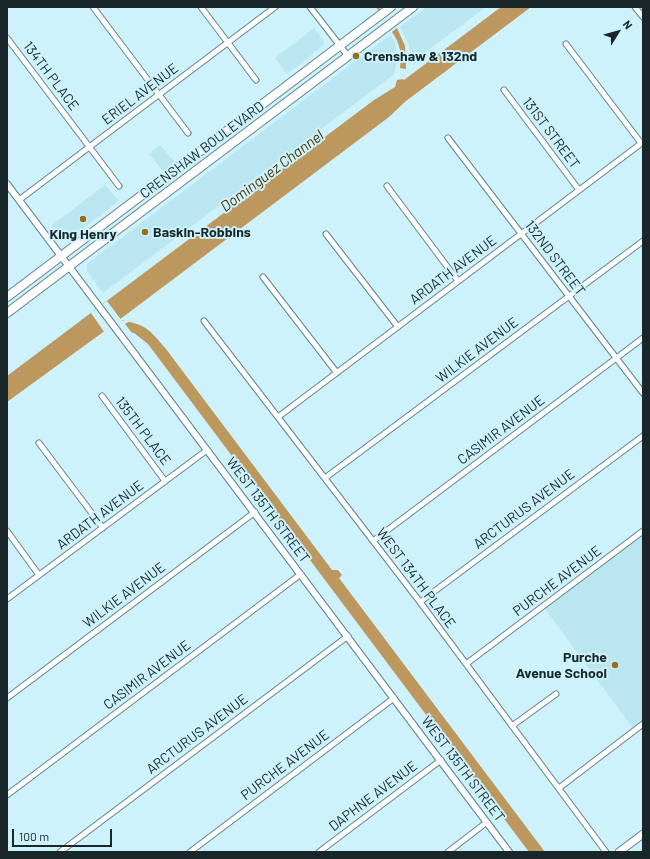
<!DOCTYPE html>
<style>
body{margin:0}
#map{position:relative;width:650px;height:859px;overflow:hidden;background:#cdf2fb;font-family:Barlow,sans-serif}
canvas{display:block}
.frame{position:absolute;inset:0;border:8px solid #19272b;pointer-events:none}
.north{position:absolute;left:598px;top:12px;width:40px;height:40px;-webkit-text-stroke:3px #cdf2fb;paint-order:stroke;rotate:53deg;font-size:11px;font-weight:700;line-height:16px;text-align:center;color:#19272b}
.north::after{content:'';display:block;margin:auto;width:14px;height:18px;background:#19272b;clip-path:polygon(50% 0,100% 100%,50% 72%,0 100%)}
.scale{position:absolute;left:12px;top:829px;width:100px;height:18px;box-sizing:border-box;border:2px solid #19272b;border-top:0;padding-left:5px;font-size:12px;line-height:14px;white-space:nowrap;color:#19272b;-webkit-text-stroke:3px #cdf2fb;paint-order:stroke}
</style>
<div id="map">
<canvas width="650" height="859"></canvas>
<div class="frame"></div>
<div class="north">N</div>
<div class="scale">100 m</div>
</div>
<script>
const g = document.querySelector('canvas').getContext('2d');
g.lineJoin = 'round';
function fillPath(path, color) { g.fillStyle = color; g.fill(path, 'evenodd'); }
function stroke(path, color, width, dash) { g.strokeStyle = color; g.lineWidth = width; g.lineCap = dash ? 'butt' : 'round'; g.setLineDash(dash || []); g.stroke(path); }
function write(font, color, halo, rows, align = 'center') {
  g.font = font + ' Barlow,sans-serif'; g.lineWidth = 4; g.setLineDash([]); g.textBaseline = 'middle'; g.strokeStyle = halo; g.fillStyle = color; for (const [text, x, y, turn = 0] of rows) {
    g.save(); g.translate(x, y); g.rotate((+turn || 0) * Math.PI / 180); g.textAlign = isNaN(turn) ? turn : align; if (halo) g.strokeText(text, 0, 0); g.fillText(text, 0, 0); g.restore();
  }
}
fillPath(new Path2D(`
 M 427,7 L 486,7 L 411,63 L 409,44 L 400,27 Z
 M 314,28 L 324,42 L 323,46 L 287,74 L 275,58 Z
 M 390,35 L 395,42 L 397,56 L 395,70 L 393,75 L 103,293 L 87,271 L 87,264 Z
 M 160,145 L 179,167 L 167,176 L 149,154 Z
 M 105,185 L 119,201 L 69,239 L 62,238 L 52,225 Z
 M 643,531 L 643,724 L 635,731 L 543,606 Z`), '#b9e6f1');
fillPath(new Path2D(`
 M 501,7 L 531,7 L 406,101 L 389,117 L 119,320 C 146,324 149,329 166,349 L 332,570 L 338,570 L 342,575 L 339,578 L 545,852 L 529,852 L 148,344 L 134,333 L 106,330 L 7,402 L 7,376 L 374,100 L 395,87 L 397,80 L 403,79 L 404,80 Z
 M 397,28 L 405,46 L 406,69 L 400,68 C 402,54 400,43 392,32 Z`), '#bc985f');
fillPath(new Path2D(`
 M 107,301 L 122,321 L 130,321 L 125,324 L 132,333 L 105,333 L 91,313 Z`), '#cdf2fb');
stroke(new Path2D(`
 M 377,7 L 381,12`), '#bc985f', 2);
const minor = new Path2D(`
 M 93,7 L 188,133
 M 201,7 L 256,80
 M 310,7 L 348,56
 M 635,7 L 643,17
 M 7,38 L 119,186
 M 566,44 L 641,143
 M 504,90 L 579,190
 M 448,138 L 643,393
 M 387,186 L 458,281
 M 19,200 L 275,7
 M 326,234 L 398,327
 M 263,277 L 337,373
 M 204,321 L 420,602 L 606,852
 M 102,396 L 165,481
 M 278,417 L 643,142
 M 39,443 L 103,528
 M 325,478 L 643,241
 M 7,531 L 39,575
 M 373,541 L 643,338
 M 7,599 L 207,450
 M 420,602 L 643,436
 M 466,664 L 643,531
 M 7,698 L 255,512
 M 512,726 L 556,694
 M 559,788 L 643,724
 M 7,795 L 301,574
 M 60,852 L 348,636
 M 190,852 L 394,698
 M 319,852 L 441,760
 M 448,852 L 487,822`);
const tertiary = new Path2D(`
 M 7,184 L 509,852`);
const secondary = new Path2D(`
 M 619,852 L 643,834`);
const primary = new Path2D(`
 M 7,297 L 391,7
 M 7,313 L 413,7`);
stroke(minor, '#63848d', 7);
stroke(tertiary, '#63848d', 8);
stroke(secondary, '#63848d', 9);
stroke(primary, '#63848d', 10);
stroke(minor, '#fff', 5);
stroke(tertiary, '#fff', 6);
stroke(secondary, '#fff', 7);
stroke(primary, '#fff', 8);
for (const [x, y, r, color] of [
 [356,56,4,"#996d1b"],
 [83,219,4,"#996d1b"],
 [145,232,4,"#996d1b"],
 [615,665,4,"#996d1b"]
]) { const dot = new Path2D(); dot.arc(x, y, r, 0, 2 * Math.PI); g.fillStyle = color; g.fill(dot); stroke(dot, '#cdf2fb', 1.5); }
write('bold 14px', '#19272b', '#cdf2fb', [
 ["Crenshaw & 132nd",364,56],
 ["Baskin-Robbins",153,232],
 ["King Henry",83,234,"center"],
 ["Purche",607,657,"right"],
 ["Avenue School",607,673,"right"]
], 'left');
write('14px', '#19272b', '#cdf2fb', [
 ["134TH PLACE",51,76,53],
 ["ERIEL AVENUE",140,94,-37],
 ["131ST STREET",551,133,53],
 ["CRENSHAW BOULEVARD",202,150,-37],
 ["132ND STREET",555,258,53],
 ["ARDATH AVENUE",453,270,-37],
 ["WILKIE AVENUE",477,350,-37],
 ["CASIMIR AVENUE",501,430,-37],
 ["135TH PLACE",143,431,53],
 ["ARCTURUS AVENUE",524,509,-37],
 ["WEST 135TH STREET",268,510,53],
 ["ARDATH AVENUE",100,515,-37],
 ["WEST 134TH PLACE",416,578,53],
 ["PURCHE AVENUE",557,581,-37],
 ["WILKIE AVENUE",124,595,-37],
 ["CASIMIR AVENUE",147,675,-37],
 ["ARCTURUS AVENUE",197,734,-37],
 ["PURCHE AVENUE",285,765,-37],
 ["WEST 135TH STREET",463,769,53],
 ["DAPHNE AVENUE",373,796,-37]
]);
write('italic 15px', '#4a3100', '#cdf2fb', [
 ["Dominguez Channel",272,171,-37]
]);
</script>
